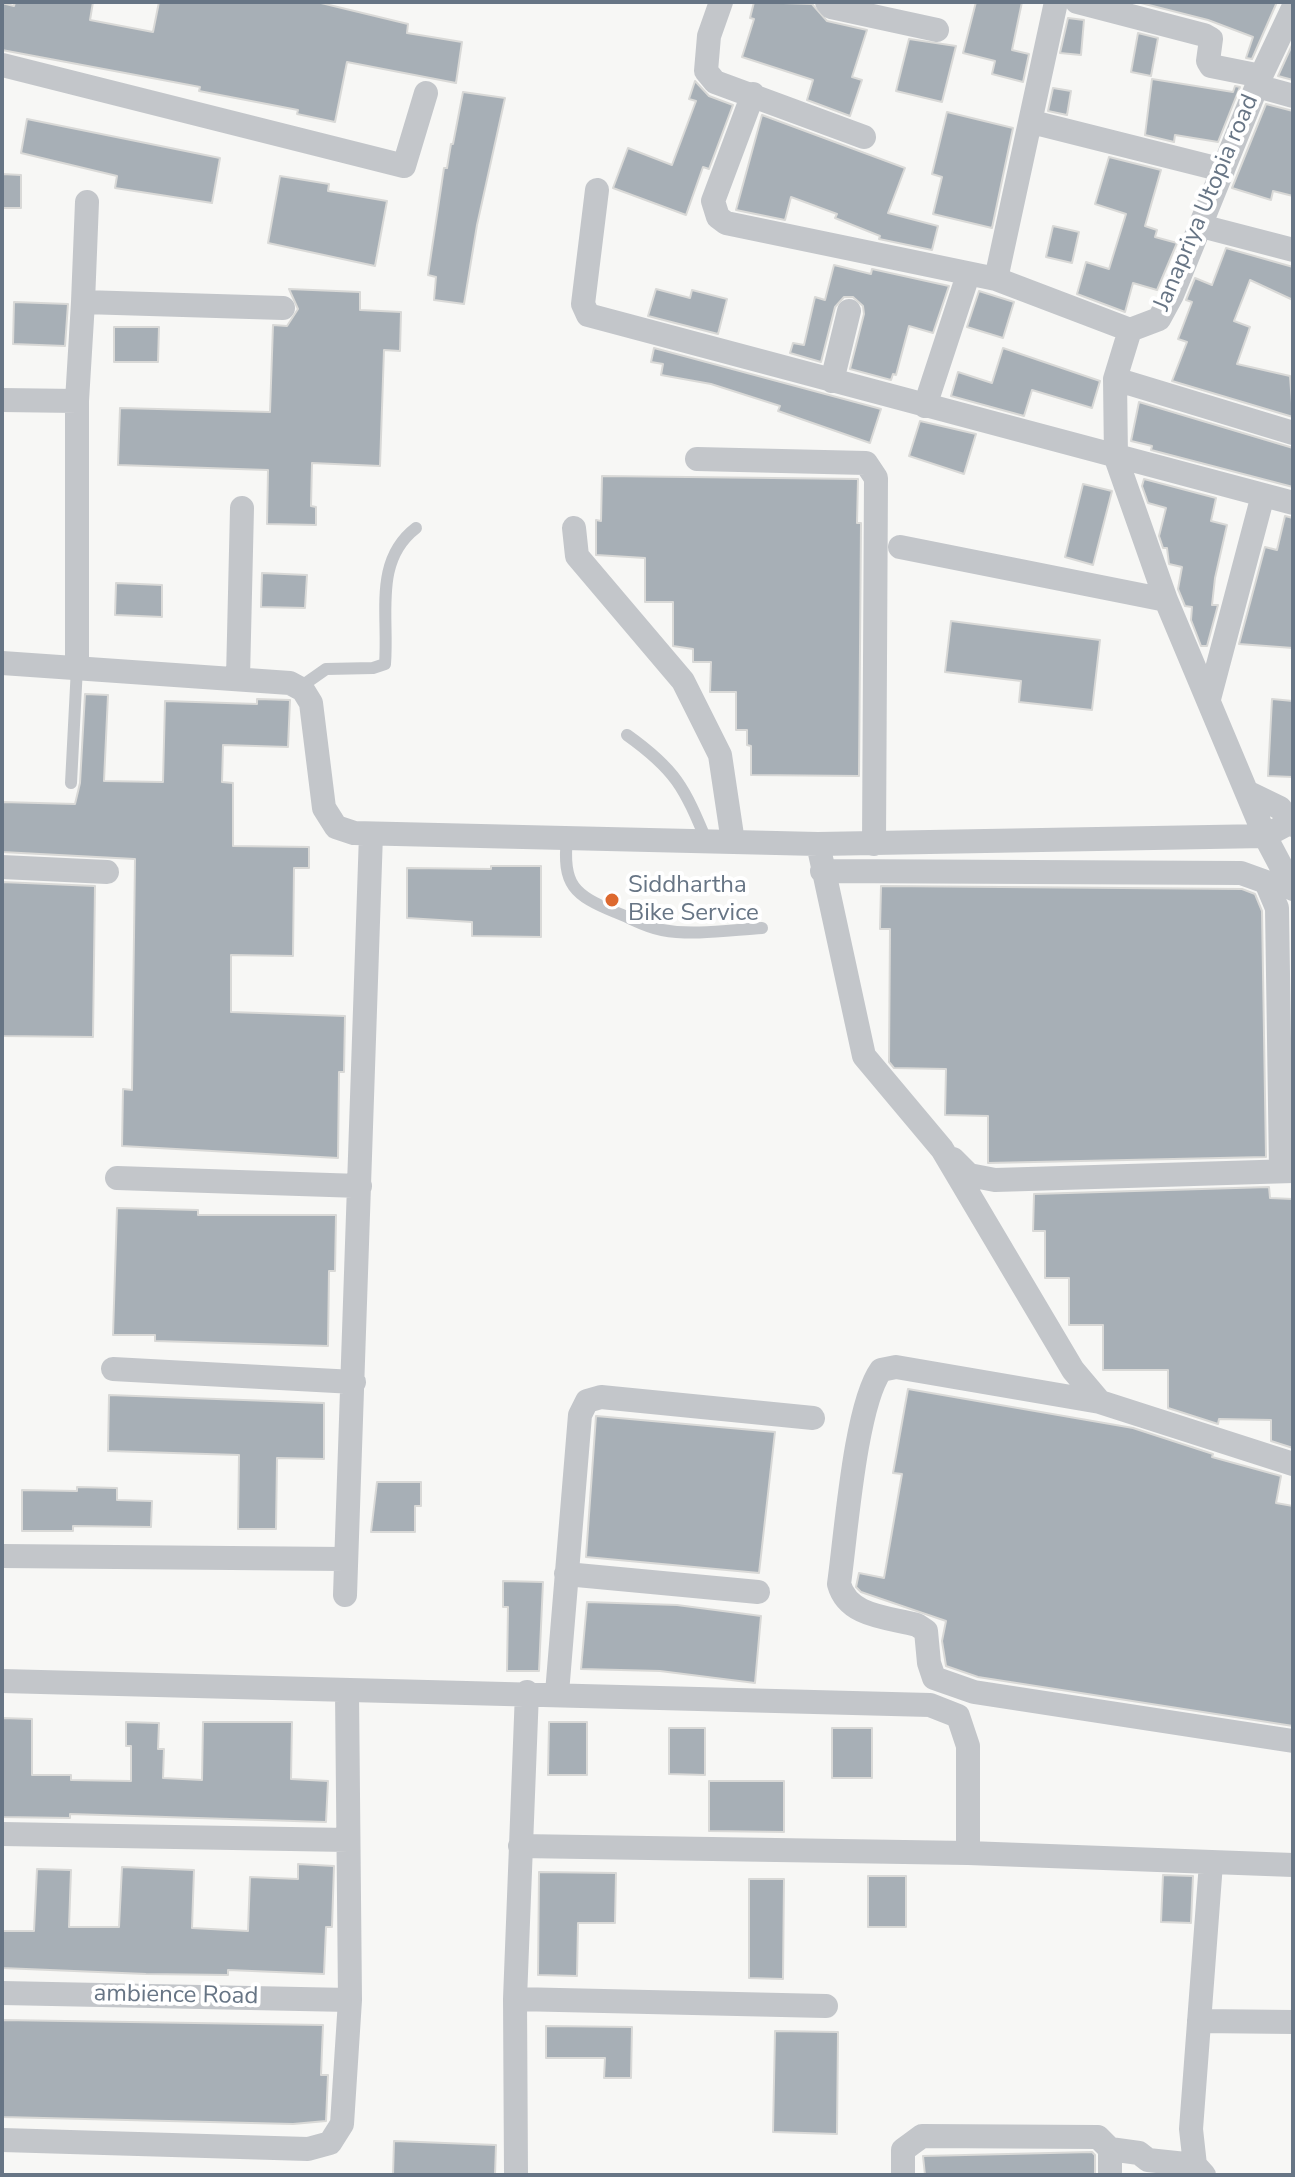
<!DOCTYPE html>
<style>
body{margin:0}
#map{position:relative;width:1295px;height:2177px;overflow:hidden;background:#f7f7f5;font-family:"Nunito Sans",sans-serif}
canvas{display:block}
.frame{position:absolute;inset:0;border:4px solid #677585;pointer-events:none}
</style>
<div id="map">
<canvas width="1295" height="2177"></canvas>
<div class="frame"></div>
</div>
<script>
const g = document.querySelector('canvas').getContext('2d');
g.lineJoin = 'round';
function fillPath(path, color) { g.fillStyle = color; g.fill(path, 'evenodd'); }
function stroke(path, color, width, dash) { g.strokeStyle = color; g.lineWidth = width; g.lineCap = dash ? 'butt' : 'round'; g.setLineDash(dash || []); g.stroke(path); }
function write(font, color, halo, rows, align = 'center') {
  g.font = font + ' "Nunito Sans",sans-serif'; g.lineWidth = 8; g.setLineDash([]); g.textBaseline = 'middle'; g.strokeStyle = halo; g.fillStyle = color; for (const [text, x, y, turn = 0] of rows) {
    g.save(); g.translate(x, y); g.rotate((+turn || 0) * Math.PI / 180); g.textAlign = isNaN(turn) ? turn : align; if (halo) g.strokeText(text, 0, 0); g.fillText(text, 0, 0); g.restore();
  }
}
const building = new Path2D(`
 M 15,2 L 93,2 L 90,20 L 153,32 L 159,2 L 317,2 L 408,24 L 407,33 L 462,42 L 456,83 L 347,62 L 335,122 L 297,114 L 298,110 L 199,91 L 200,87 L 2,50 L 2,3 L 14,6 Z
 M 754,2 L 812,4 L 827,21 L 867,30 L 852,77 L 862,80 L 850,116 L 807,100 L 813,80 L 742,57 L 754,19 L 750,18 Z
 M 976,2 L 1022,2 L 1012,50 L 1029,54 L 1023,82 L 992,74 L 995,61 L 963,53 Z
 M 1137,2 L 1277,2 L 1252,59 L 1246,58 L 1253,37 L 1208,20 Z
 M 1068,18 L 1084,20 L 1081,55 L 1060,53 Z
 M 1138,33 L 1158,38 L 1151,76 L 1131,72 Z
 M 909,39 L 956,46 L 942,102 L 896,91 Z
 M 1293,43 L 1293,80 L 1278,76 Z
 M 1152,79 L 1233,92 L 1235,86 L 1240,87 L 1218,142 L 1175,135 L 1174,142 L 1145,135 Z
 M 695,81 L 709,96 L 733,105 L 709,169 L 703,167 L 686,215 L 613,188 L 628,148 L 672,165 L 696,101 L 689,99 Z
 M 1053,88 L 1071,91 L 1067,115 L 1048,111 Z
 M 463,92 L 505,98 L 477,225 L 464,304 L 434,300 L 436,277 L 428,275 L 444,168 L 447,168 L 451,144 L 453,144 Z
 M 1266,104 L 1293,111 L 1293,196 L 1273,191 L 1271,200 L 1232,188 Z
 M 947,112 L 1013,128 L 992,228 L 933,214 L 942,177 L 932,174 Z
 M 762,115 L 905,168 L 888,213 L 938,226 L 932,250 L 879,239 L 880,236 L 835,218 L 837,214 L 791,197 L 785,220 L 736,210 Z
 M 27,119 L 220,158 L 212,203 L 115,188 L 117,176 L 21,153 Z
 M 1109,157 L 1161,170 L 1145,226 L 1157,230 L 1155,237 L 1177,243 L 1157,290 L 1133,283 L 1125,312 L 1077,294 L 1086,262 L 1109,269 L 1126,214 L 1095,204 Z
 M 2,174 L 21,175 L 21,208 L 2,208 Z
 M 280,176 L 329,184 L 328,191 L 387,201 L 375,266 L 268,243 Z
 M 1053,226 L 1079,232 L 1072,263 L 1046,257 Z
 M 1226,248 L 1293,267 L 1293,300 L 1250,280 L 1234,321 L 1250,327 L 1237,364 L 1290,376 L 1293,417 L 1172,381 L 1187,342 L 1178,339 L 1192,302 L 1186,300 L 1195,278 L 1212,285 Z
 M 834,265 L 871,274 L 872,269 L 949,286 L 933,333 L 909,326 L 896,375 L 893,374 L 891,380 L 850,369 L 864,314 L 863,306 L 853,297 L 844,297 L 835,307 L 821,362 L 790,353 L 793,343 L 804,345 L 815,297 L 825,300 Z
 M 289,289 L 360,292 L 360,310 L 401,312 L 400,351 L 384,350 L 380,466 L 312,463 L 311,506 L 316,507 L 316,525 L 267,524 L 268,470 L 118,465 L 120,408 L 270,412 L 273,325 L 287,326 L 298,309 Z
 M 656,289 L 690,298 L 692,290 L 727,299 L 718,334 L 648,316 Z
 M 979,291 L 1014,302 L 1003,338 L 967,327 Z
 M 14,302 L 68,304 L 65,346 L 13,344 Z
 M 114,327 L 159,327 L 158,362 L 114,362 Z
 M 654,348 L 881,409 L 870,443 L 778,411 L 780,406 L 711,384 L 661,375 L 663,364 L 651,362 Z
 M 1003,348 L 1100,381 L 1092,408 L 1032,390 L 1024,416 L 951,396 L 958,372 L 992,383 Z
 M 1139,402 L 1293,448 L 1293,487 L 1151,450 L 1152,446 L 1131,441 Z
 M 920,421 L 976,434 L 964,474 L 909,456 Z
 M 602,476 L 858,479 L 857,523 L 861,523 L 859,776 L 751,775 L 751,746 L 747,745 L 747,730 L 736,730 L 736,692 L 710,692 L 711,662 L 693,662 L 693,649 L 673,646 L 673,602 L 645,602 L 645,558 L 596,555 L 596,520 L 601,521 Z
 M 1144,479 L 1216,498 L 1211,521 L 1227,525 L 1215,578 L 1212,605 L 1218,605 L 1207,646 L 1201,646 L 1191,620 L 1192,607 L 1185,606 L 1178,589 L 1182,567 L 1169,564 L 1167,548 L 1163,548 L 1159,536 L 1166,508 L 1148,503 L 1142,486 Z
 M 1083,484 L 1112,491 L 1093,565 L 1065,557 Z
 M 1285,516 L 1293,518 L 1293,648 L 1239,644 L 1265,547 L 1277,550 Z
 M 262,573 L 307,575 L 305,608 L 261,607 Z
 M 116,583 L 162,585 L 162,617 L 115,615 Z
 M 951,621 L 1100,640 L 1092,710 L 1019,702 L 1021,681 L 945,672 Z
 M 85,694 L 108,695 L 104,781 L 163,782 L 165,701 L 257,704 L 257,699 L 290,700 L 288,747 L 223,745 L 222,782 L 233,783 L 233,846 L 309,847 L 309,868 L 294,868 L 293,956 L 231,955 L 231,1012 L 345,1016 L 344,1072 L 339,1072 L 338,1158 L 122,1146 L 123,1089 L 132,1090 L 135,859 L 2,852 L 2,802 L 75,804 L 80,783 Z
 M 1272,699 L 1293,701 L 1293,777 L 1268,776 Z
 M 491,866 L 541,866 L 541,937 L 472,936 L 472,922 L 407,918 L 407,868 L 491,869 Z
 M 2,882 L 95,886 L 93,1037 L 2,1036 Z
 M 881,886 L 1242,889 L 1255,894 L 1262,911 L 1266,1157 L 988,1163 L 988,1116 L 945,1115 L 946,1069 L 894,1068 L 889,1062 L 890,929 L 880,929 Z
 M 1269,1187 L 1270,1198 L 1293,1199 L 1293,1448 L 1271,1441 L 1271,1420 L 1219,1419 L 1218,1424 L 1168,1408 L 1168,1370 L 1103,1370 L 1103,1325 L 1069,1325 L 1069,1278 L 1045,1278 L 1045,1231 L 1033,1231 L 1034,1194 Z
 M 117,1208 L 198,1210 L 198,1215 L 336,1215 L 335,1271 L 329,1271 L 328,1346 L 155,1341 L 155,1335 L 113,1335 Z
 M 908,1389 L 1133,1428 L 1213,1454 L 1212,1457 L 1281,1476 L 1276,1503 L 1293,1506 L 1293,1726 L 978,1677 L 946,1666 L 942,1641 L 946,1621 L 861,1592 L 856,1587 L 859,1573 L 884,1578 L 902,1474 L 893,1473 Z
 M 109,1395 L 324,1403 L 324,1459 L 277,1458 L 276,1529 L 238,1529 L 239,1455 L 108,1451 Z
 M 596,1416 L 775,1432 L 759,1573 L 586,1557 Z
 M 377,1482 L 421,1482 L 421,1506 L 415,1506 L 415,1532 L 371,1532 Z
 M 77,1487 L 117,1488 L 117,1500 L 152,1501 L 151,1527 L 73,1526 L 73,1531 L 22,1531 L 22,1490 L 77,1491 Z
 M 503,1581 L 543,1582 L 539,1671 L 507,1671 L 508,1607 L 503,1607 Z
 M 587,1602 L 677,1605 L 761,1616 L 755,1683 L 660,1671 L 581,1669 Z
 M 2,1718 L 32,1719 L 32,1775 L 71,1775 L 71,1780 L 131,1781 L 131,1746 L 126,1746 L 126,1722 L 159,1723 L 158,1749 L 164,1749 L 163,1778 L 202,1780 L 203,1722 L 292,1722 L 291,1779 L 328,1781 L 326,1822 L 70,1814 L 70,1818 L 2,1817 Z
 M 549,1722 L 587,1722 L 587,1775 L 548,1775 Z
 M 669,1728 L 705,1728 L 705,1775 L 669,1774 Z
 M 832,1728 L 872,1728 L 872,1778 L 832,1778 Z
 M 709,1781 L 784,1781 L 784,1832 L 709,1831 Z
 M 298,1864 L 334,1866 L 332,1927 L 326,1927 L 324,1974 L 228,1970 L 228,1975 L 146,1974 L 2,1968 L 2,1931 L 34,1931 L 37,1869 L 71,1870 L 69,1927 L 119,1927 L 122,1867 L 194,1870 L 192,1928 L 248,1931 L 250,1877 L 298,1879 Z
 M 539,1872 L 616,1873 L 615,1923 L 578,1923 L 577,1976 L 538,1975 Z
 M 1163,1875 L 1193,1876 L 1191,1923 L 1161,1922 Z
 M 868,1876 L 906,1876 L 906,1927 L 868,1927 Z
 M 749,1879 L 784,1879 L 783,1979 L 749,1978 Z
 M 2,2020 L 323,2025 L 321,2075 L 328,2075 L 326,2121 L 293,2124 L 2,2117 Z
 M 546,2026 L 632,2027 L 631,2078 L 604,2078 L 605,2058 L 546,2058 Z
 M 775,2031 L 838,2032 L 837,2134 L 773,2132 Z
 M 394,2141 L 496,2145 L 495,2175 L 393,2175 Z
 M 1092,2152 L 1095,2155 L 1095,2175 L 925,2175 L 923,2156 Z`);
fillPath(building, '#a7afb6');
stroke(building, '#d9d9d7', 2);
stroke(new Path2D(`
 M 299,688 L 326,669 L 373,668 L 385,664 C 389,615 373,561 416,528
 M 627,735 C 676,770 684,787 707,842
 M 71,783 L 77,667
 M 567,838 C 562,885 574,895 615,912 C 631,918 645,927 662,930 C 693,936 730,930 762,928`), '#c3c6ca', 12);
stroke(new Path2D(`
 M 721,2 L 709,36 L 706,71 L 715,82 L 864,137
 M 827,2 L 831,7 L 937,30
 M 1077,2 L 1204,35 L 1211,39 L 1208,61 L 1211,66 L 1261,76
 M 1293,8 L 1261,76 L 1172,295 L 1159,319 L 1130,330 L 1115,379 L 1116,458 L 1166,600 L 1265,836 L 1293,889
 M 2,65 L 404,166 L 426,93
 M 1257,86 L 1293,96
 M 753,94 L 713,201 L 718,217 L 726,223 L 996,279 L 1130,330
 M 1032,122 L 1223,170
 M 597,190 L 583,304 L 588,315 L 1293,503
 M 1201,226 L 1293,250
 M 996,279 L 1056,2
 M 83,302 L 87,202
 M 1115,379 L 1293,433
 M 832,381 L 849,311
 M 2,400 L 77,401
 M 925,406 L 968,275
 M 697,459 L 866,463 L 876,478 L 874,844
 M 574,528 L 577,556 L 683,681 L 720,755 L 733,842
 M 900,547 L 1166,600
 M 2,663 L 290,683 L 303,690 L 311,703 L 324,808 L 336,827 L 354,833 L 818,844 L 1265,836 L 1291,822
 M 77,667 L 77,401 L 83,302 L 283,308
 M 238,678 L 242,508
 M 1209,699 L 1263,495
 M 1247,792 L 1280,808 L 1293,825
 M 818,844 L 864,1056 L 942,1149 L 1073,1370 L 1100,1402 L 1293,1464
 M 2,867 L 107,872
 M 822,871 L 1241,873 L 1266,882 L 1277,908 L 1281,1171
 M 953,1159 L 969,1175 L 995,1180 L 1293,1171
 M 117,1178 L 360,1186
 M 113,1369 L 354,1382
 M 1100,1402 L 896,1367 L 881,1370 C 855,1406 846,1535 839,1584 C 848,1617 888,1617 917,1625 L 926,1631 L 929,1663 L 934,1678 L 974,1692 L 1293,1741
 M 2,1556 L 345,1559
 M 566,1574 L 758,1592
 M 345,1595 L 371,834
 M 2,1681 L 930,1705 L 958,1716 L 968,1746 L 968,1853
 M 557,1693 L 580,1415 L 587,1401 L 601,1397 L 813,1418
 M 2,1834 L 348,1840
 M 520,1846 L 968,1853 L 1293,1865
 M 2,1993 L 350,2000
 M 515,1999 L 826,2006
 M 1199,2021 L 1293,2022
 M 2,2140 L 308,2149 L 330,2143 L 342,2124 L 350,2000 L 347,1692
 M 1110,2149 L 1139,2153 L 1148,2160 L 1195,2165
 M 516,2175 L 515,1999 L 527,1692
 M 903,2175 L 903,2150 L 922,2136 L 1098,2137 L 1110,2149 L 1110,2175
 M 1204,2175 L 1195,2165 L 1191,2129 L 1211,1863`), '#c3c6ca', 24);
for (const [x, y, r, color] of [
 [612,900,8,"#dd692f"]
]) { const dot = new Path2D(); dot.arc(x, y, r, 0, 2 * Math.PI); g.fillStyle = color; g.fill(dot); stroke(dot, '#fff', 3); }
write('24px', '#677585', '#fff', [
 ["Janapriya Utopia road",1207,203,-67],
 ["ambience Road",176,1996,1]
]);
write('24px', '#677585', '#fff', [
 ["Siddhartha",628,886],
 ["Bike Service",628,914]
], 'left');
</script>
